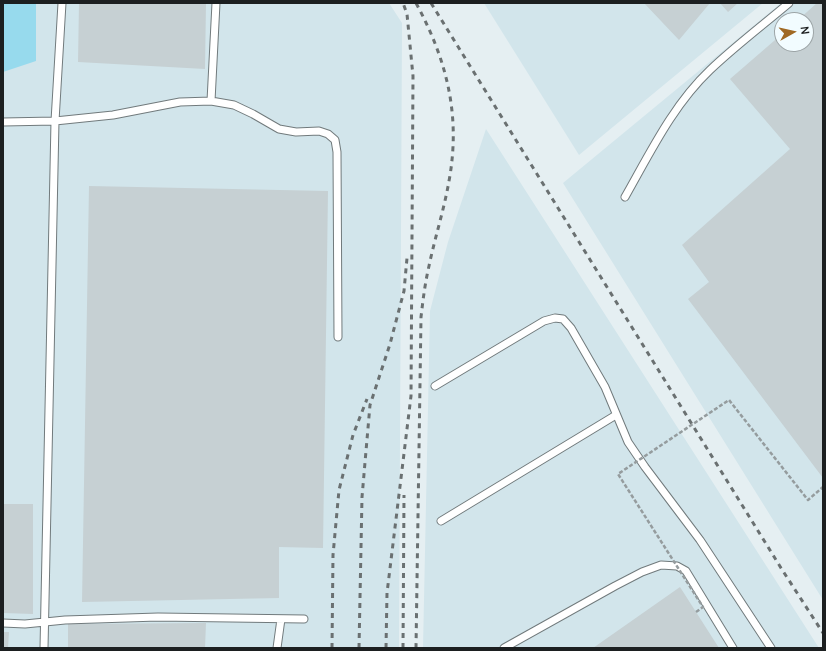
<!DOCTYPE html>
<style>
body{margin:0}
#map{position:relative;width:826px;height:651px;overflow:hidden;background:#e5eff2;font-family:Manrope,sans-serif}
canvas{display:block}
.frame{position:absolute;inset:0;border:4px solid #1c1f20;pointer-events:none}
.north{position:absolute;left:774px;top:12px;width:40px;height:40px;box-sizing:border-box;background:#f2fcff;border:1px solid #9ca4a6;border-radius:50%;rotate:82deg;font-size:11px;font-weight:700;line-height:16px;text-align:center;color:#1c1f20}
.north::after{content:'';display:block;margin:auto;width:14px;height:18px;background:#a06924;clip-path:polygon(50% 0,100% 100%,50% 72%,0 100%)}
</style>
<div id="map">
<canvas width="826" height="651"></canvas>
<div class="frame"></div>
<div class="north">N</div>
</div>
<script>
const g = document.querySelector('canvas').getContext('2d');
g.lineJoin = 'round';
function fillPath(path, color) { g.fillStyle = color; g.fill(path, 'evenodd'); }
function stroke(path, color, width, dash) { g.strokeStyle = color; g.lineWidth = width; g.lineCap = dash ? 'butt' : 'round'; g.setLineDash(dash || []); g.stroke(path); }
fillPath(new Path2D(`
 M 3,3 L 389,3 L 402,23 L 399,648 L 3,648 Z
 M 484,3 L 763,3 L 579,155 Z
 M 781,3 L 823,3 L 823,600 L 563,183 ZM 782,20 L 806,20 L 806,44 L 782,44 Z
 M 486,129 L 819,648 L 423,648 L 430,311 L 448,242 Z`), '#d2e5eb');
fillPath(new Path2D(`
 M 3,3 L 36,3 L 36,61 L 3,72 Z`), '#97daed');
fillPath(new Path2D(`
 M 79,3 L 206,3 L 205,69 L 78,62 Z
 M 644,3 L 710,3 L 679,40 Z
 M 720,3 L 738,3 L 728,12 Z
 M 817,3 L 823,3 L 823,478 L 688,299 L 709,282 L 682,245 L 790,149 L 730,79 L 782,34 L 782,44 L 806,44 L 806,20 L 798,20 Z
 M 89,186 L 328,191 L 323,548 L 279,547 L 279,598 L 82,602 Z
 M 3,504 L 33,504 L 33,614 L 3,613 Z
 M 680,587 L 719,648 L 593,648 Z
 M 206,623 L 205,648 L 68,648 L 68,624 Z
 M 3,632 L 9,632 L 8,648 L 3,648 Z`), '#c6d0d3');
const lane = new Path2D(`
 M 211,101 L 216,3
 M 3,122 L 55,121 L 113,115 L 180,102 L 211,101 L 234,105 L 253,114 L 279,129 L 296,132 L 319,131 L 328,134 L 335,140 L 337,152 L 338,337
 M 625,197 C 650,153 673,105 710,70 C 734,47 763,25 789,3
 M 435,386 L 544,321 L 555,318 L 563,319 L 571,328 L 605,387 L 628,442 L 645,467 L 700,540 L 771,648
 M 441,521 L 616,415
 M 3,623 L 25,624 L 65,620 L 158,617 L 304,619
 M 44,648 L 55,121 L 62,3
 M 277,648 L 281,619
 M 504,648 L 615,586 L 642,572 L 661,565 L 677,566 L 686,571 L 733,648`);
stroke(lane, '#717a7c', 9);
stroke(lane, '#fff', 7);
stroke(new Path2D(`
 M 416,3 C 447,60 461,116 449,181 C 444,210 435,237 429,266 C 425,283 423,300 421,317 L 416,648
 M 431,3 L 781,568 L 823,633
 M 332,648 L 333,555 L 339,490 L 353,435 L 367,399
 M 359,648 L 362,497 L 370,405 L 390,344 L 404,291 L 407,258
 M 386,648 L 387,593 L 411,396 L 413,76 L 407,14 L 403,3
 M 403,648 L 404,495`), '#6a7071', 3, [5, 5]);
stroke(new Path2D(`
 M 696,612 L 703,607 L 618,474 L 729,400 L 808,500 L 823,487`), '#959c9e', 2.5, [4, 2]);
</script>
